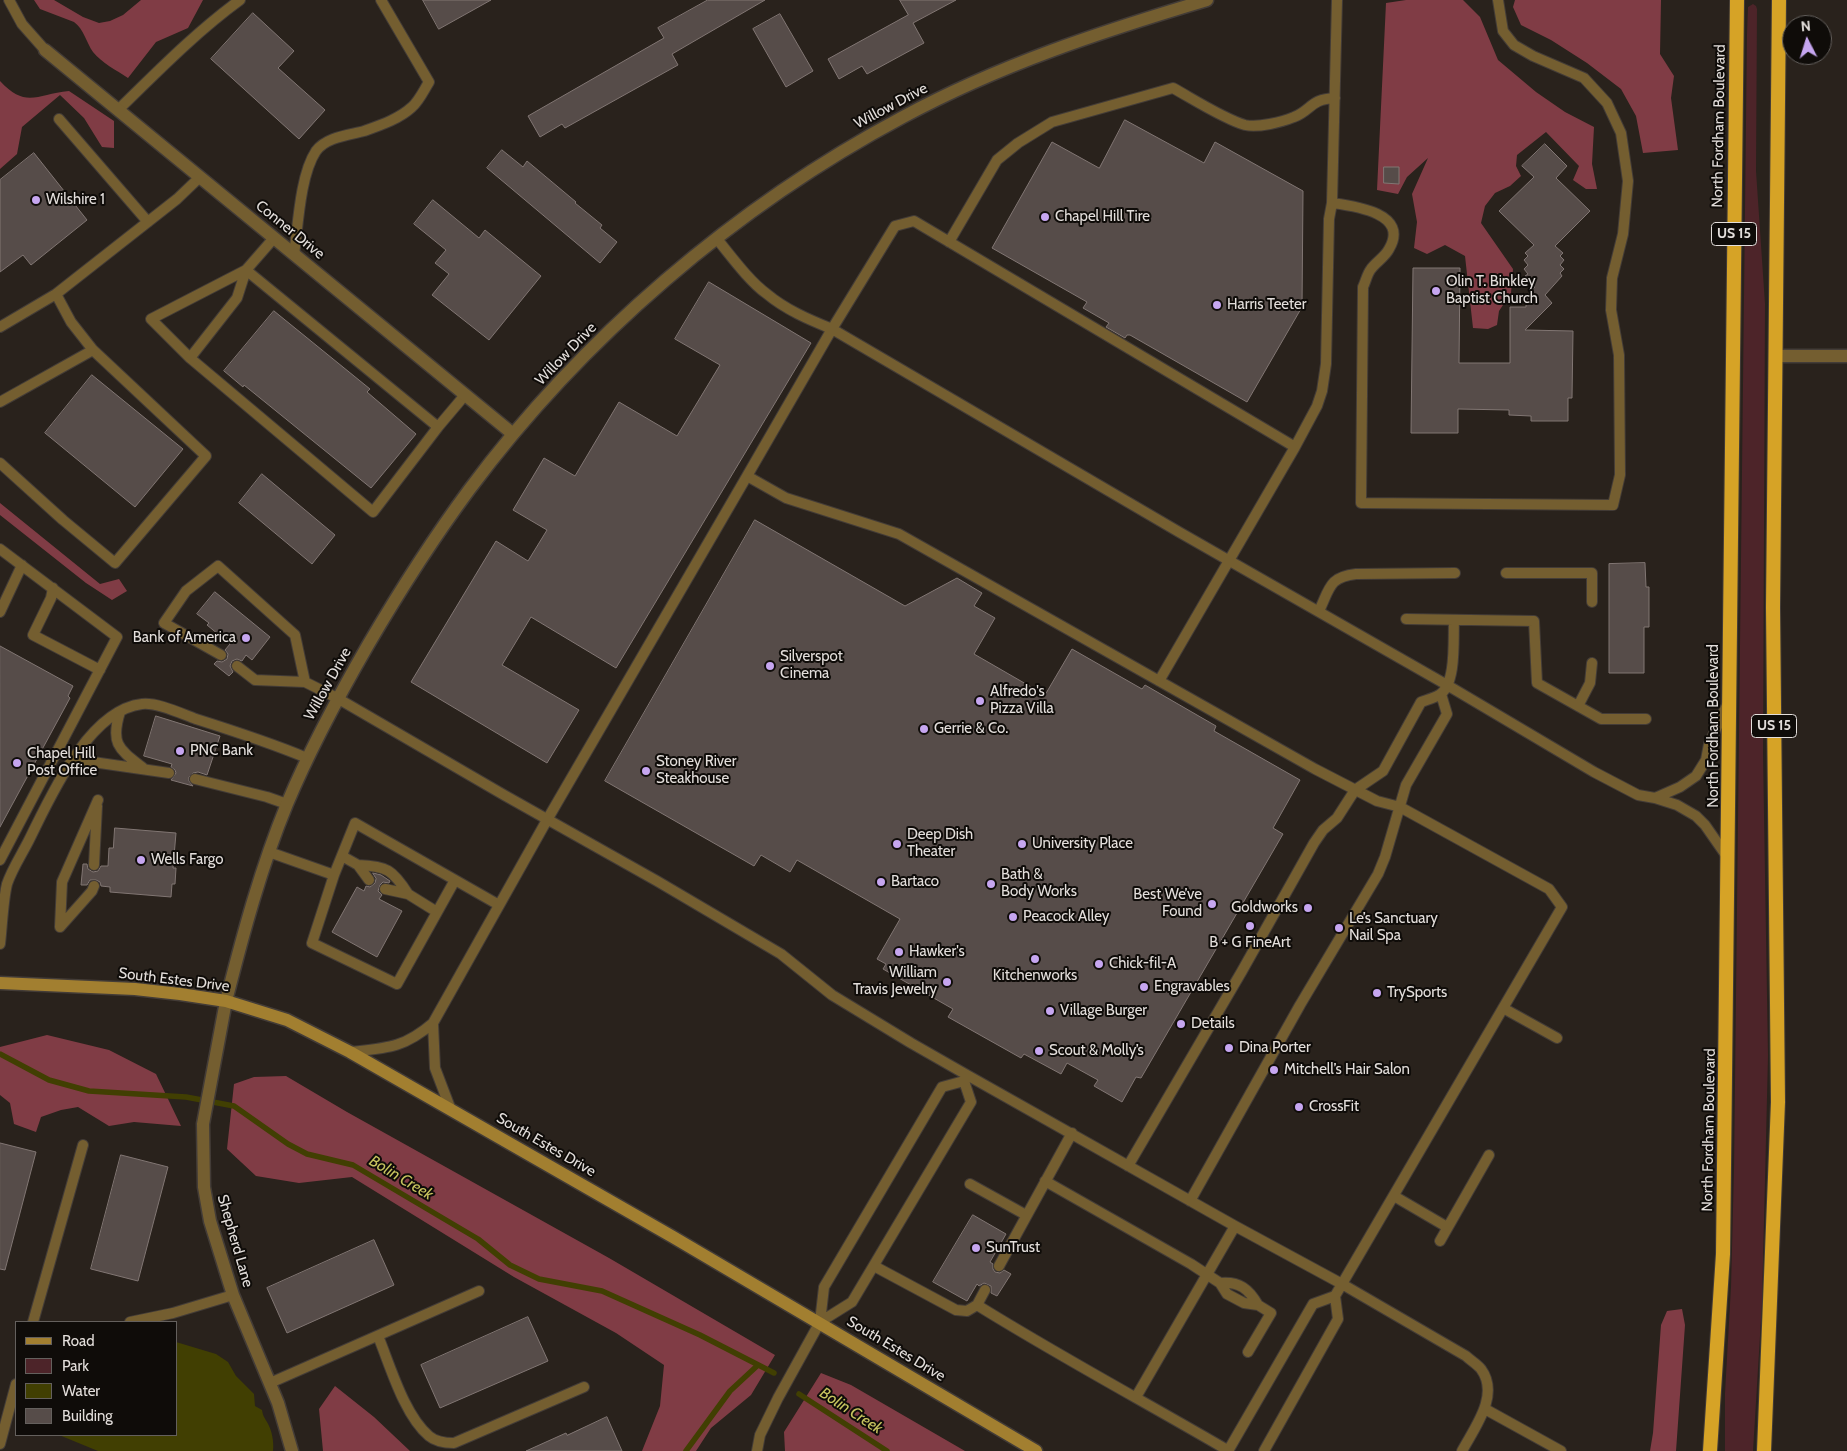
<!DOCTYPE html>
<meta charset="utf-8">
<style>
body{margin:0}
#map{position:relative;width:1847px;height:1451px;overflow:hidden;background:#29221c;font-family:Cabin,sans-serif}
canvas{display:block}
.legend{position:absolute;left:15px;top:1321px;width:162px;height:115px;box-sizing:border-box;background:#0f0c09;border:1px solid #64605d;margin:0;padding:6px 9px;list-style:none;font-size:15px;color:#e3dedb}
.legend li{display:flex;align-items:center;gap:10px;height:25px}
.legend b{width:25px;border:1px solid #64605d}
.north{position:absolute;left:1782px;top:15px;width:50px;height:50px;box-sizing:border-box;background:#0f0c09;border:1px solid #64605d;border-radius:50%;rotate:355deg;font-size:14px;font-weight:700;line-height:20px;text-align:center;color:#e3dedb}
.north::after{content:'';display:block;margin:auto;width:18px;height:22px;background:#c6a6f0;clip-path:polygon(50% 0,100% 100%,50% 72%,0 100%)}
</style>
<div id="map">
<canvas width="1847" height="1451"></canvas>
<ul class="legend">
<li><b style="height:6px;background:#a27f30"></b>Road</li>
<li><b style="height:14px;background:#4d2429"></b>Park</li>
<li><b style="height:14px;background:#413f02"></b>Water</li>
<li><b style="height:14px;background:#564c49"></b>Building</li>
</ul>
<div class="north">N</div>
</div>
<script>
const g = document.querySelector('canvas').getContext('2d');
g.lineJoin = 'round';
function fillPath(path, color) { g.fillStyle = color; g.fill(path, 'evenodd'); }
function stroke(path, color, width, dash) { g.strokeStyle = color; g.lineWidth = width; g.lineCap = dash ? 'butt' : 'round'; g.setLineDash(dash || []); g.stroke(path); }
function write(font, color, halo, rows, align = 'center') {
  g.font = font + ' Cabin,sans-serif'; g.lineWidth = 4; g.setLineDash([]); g.textBaseline = 'middle'; g.strokeStyle = halo; g.fillStyle = color; for (const [text, x, y, turn = 0] of rows) {
    g.save(); g.translate(x, y); g.rotate((+turn || 0) * Math.PI / 180); g.textAlign = isNaN(turn) ? turn : align; if (halo) g.strokeText(text, 0, 0); g.fillText(text, 0, 0); g.restore();
  }
}
fillPath(new Path2D(`
 M 1753,4 L 1756,6 L 1757,9 L 1756,171 L 1765,304 L 1763,754 L 1768,1056 L 1762,1303 L 1753,1451 L 1725,1451 L 1725,1393 L 1731,1287 L 1734,1169 L 1747,34 L 1748,7 Z`), '#4d2429');
fillPath(new Path2D(`
 M 34,0 L 54,0 L 83,17 L 99,23 L 110,21 L 123,15 L 141,0 L 203,0 L 188,28 L 156,42 L 128,78 C 116,70 102,63 93,52 C 86,42 84,29 74,22 L 40,9 Z
 M 1406,0 L 1463,0 L 1480,17 L 1498,60 L 1536,92 L 1565,112 L 1594,127 L 1592,164 L 1597,189 L 1586,189 L 1573,180 L 1579,166 L 1546,132 L 1517,155 L 1516,166 L 1521,176 L 1510,186 L 1495,193 L 1485,206 L 1481,223 L 1513,269 L 1511,293 L 1499,311 L 1497,325 L 1488,329 L 1473,328 L 1465,256 L 1445,245 L 1427,254 L 1414,248 L 1417,222 L 1412,194 L 1428,158 L 1407,177 L 1398,194 L 1377,190 L 1386,3 Z
 M 1515,0 L 1661,0 L 1660,54 L 1674,76 L 1671,98 L 1678,150 L 1643,153 L 1636,116 L 1621,89 L 1587,63 L 1551,40 L 1521,25 L 1513,7 Z
 M 0,81 C 26,109 37,94 69,91 L 114,121 L 114,148 L 102,147 L 84,118 L 60,95 L 22,127 L 17,154 L 0,169 Z
 M 0,503 L 100,584 L 119,579 L 127,591 L 112,600 L 86,583 L 0,515 Z
 M 47,1035 L 109,1050 L 156,1074 L 181,1126 L 134,1122 L 109,1126 L 78,1107 L 61,1110 L 41,1117 L 36,1132 L 14,1124 L 10,1103 L 0,1095 L 0,1047 Z
 M 286,1076 L 347,1112 L 609,1258 L 775,1355 L 751,1395 L 711,1428 L 696,1451 L 642,1451 L 660,1406 L 664,1365 L 616,1333 L 514,1277 L 352,1177 L 299,1183 L 256,1176 L 227,1149 L 234,1084 L 254,1077 Z
 M 1682,1309 L 1685,1325 L 1676,1451 L 1650,1451 L 1653,1433 L 1661,1325 L 1667,1311 Z
 M 821,1373 L 851,1385 L 965,1451 L 785,1451 L 784,1432 Z
 M 335,1386 L 374,1417 L 410,1451 L 323,1451 L 319,1409 Z`), '#803c45');
fillPath(new Path2D(`
 M 176,1342 L 216,1354 L 228,1362 L 236,1376 L 254,1394 L 255,1406 L 262,1410 C 263,1416 264,1417 267,1422 C 272,1430 274,1442 273,1451 L 98,1451 L 59,1435 L 176,1435 Z`), '#413f02');
stroke(new Path2D(`
 M 0,1054 L 49,1080 L 89,1091 L 186,1097 L 234,1106 L 288,1144 L 307,1154 L 353,1165 L 478,1239 L 510,1265 L 539,1279 L 602,1291 L 700,1335 L 774,1373
 M 799,1394 L 887,1451
 M 686,1451 L 730,1391 L 758,1365`), '#413f02', 5.5);
const building = new Path2D(`
 M 423,0 L 491,0 L 439,29 Z
 M 708,0 L 765,0 L 672,54 L 678,65 L 565,128 L 562,124 L 540,137 L 528,116 L 664,38 L 658,28 Z
 M 900,0 L 956,0 L 913,23 L 924,43 L 867,74 L 862,66 L 839,79 L 828,59 L 908,15 Z
 M 253,13 L 294,51 L 278,68 L 325,110 L 299,139 L 211,59 Z
 M 780,14 L 813,71 L 786,87 L 753,29 Z
 M 1125,120 L 1204,163 L 1215,142 L 1303,191 L 1302,307 L 1247,402 L 1130,335 L 1127,335 L 1125,338 L 1106,327 L 1109,323 L 1083,308 L 1087,302 L 992,248 L 1052,142 L 1099,168 Z
 M 1545,144 L 1567,166 L 1556,178 L 1590,211 L 1555,246 L 1563,253 L 1560,256 L 1564,260 L 1560,265 L 1564,269 L 1560,273 L 1562,276 L 1545,295 L 1552,303 L 1525,330 L 1573,331 L 1572,398 L 1568,398 L 1568,421 L 1531,421 L 1531,416 L 1509,415 L 1509,410 L 1458,409 L 1458,433 L 1411,433 L 1413,268 L 1460,268 L 1459,363 L 1510,363 L 1510,307 L 1526,307 L 1526,296 L 1535,287 L 1525,276 L 1528,274 L 1524,269 L 1528,265 L 1524,260 L 1528,256 L 1525,253 L 1534,245 L 1499,211 L 1534,177 L 1522,166 Z
 M 502,150 L 523,167 L 527,161 L 576,202 L 575,203 L 602,225 L 600,228 L 617,242 L 600,263 L 487,168 Z
 M 34,153 L 87,220 L 31,265 L 23,255 L 0,272 L 0,180 Z
 M 1384,167 L 1399,167 L 1399,184 L 1384,183 Z
 M 433,200 L 479,238 L 485,230 L 541,276 L 489,340 L 432,295 L 449,274 L 435,263 L 446,250 L 414,224 Z
 M 709,282 L 811,343 L 616,668 L 531,617 L 502,665 L 579,710 L 547,763 L 411,682 L 496,541 L 528,561 L 547,530 L 513,510 L 544,458 L 575,476 L 619,402 L 677,436 L 720,365 L 675,339 Z
 M 274,311 L 370,389 L 367,392 L 416,434 L 371,488 L 244,385 L 243,387 L 224,371 Z
 M 92,375 L 183,449 L 135,507 L 45,433 Z
 M 262,474 L 335,535 L 312,564 L 239,503 Z
 M 755,520 L 905,606 L 957,578 L 982,593 L 974,606 L 995,618 L 974,654 L 1045,695 L 1072,649 L 1142,689 L 1145,685 L 1216,726 L 1214,731 L 1300,780 L 1273,828 L 1283,834 L 1141,1078 L 1136,1077 L 1122,1102 L 1094,1086 L 1098,1080 L 1067,1063 L 1061,1074 L 1024,1054 L 1021,1058 L 948,1017 L 953,1009 L 883,969 L 886,964 L 877,959 L 900,919 L 797,860 L 790,872 L 761,855 L 754,866 L 605,781 Z
 M 1645,563 L 1646,587 L 1649,587 L 1649,627 L 1644,627 L 1644,673 L 1609,673 L 1609,564 Z
 M 215,592 L 270,637 L 252,660 L 246,655 L 242,661 L 237,659 L 232,661 L 230,666 L 233,672 L 229,676 L 214,664 L 217,661 L 222,662 L 227,659 L 228,654 L 225,650 L 230,644 L 207,625 L 209,623 L 197,614 Z
 M 0,646 L 73,686 L 68,696 L 70,698 L 0,827 Z
 M 156,716 L 220,736 L 207,775 L 198,772 L 193,773 L 189,777 L 189,781 L 193,786 L 171,780 L 176,773 L 175,770 L 171,767 L 172,764 L 144,756 Z
 M 115,828 L 176,833 L 173,868 L 176,868 L 175,884 L 172,884 L 171,897 L 110,892 L 110,887 L 101,886 L 100,882 L 96,880 L 90,880 L 87,885 L 81,885 L 83,864 L 87,864 L 88,869 L 93,872 L 98,871 L 101,866 L 108,866 L 109,848 L 113,848 Z
 M 373,873 L 381,875 L 390,881 L 389,883 L 383,882 L 380,885 L 378,891 L 382,895 L 379,899 L 402,911 L 377,957 L 332,932 L 357,887 L 364,891 L 366,886 L 370,887 L 375,883 L 376,879 Z
 M 0,1143 L 36,1152 L 5,1270 L 0,1269 Z
 M 121,1155 L 168,1167 L 138,1281 L 91,1269 Z
 M 973,1215 L 1006,1234 L 990,1262 L 993,1264 L 993,1269 L 995,1272 L 1000,1273 L 1004,1270 L 1011,1274 L 997,1296 L 991,1293 L 991,1286 L 984,1283 L 979,1286 L 977,1284 L 967,1301 L 933,1282 Z
 M 374,1240 L 394,1285 L 287,1333 L 267,1288 Z
 M 528,1317 L 548,1361 L 440,1408 L 421,1365 Z
 M 607,1417 L 622,1451 L 526,1451 L 566,1433 L 567,1435 Z`);
fillPath(building, '#564c49');
stroke(building, '#817673', 1);
const service = new Path2D(`
 M 9,0 L 22,24 L 45,50
 M 118,110 C 157,72 196,32 240,0
 M 59,119 L 148,222
 M 1332,203 C 1354,206 1410,213 1389,249 C 1385,257 1376,262 1371,269 C 1367,274 1366,281 1363,287 L 1361,503 L 1613,505 L 1620,475 L 1619,355 L 1611,310 L 1612,278 L 1623,234 L 1628,181 L 1621,133 L 1607,103 L 1584,78 L 1533,56 L 1514,45 L 1503,31 L 1498,0
 M 274,238 L 246,270 L 151,319 L 190,358 L 373,512 L 438,427 L 465,395
 M 717,239 C 731,256 749,281 767,294 C 786,310 810,320 832,329 L 1179,532 L 1447,685 L 1594,772 L 1638,795 L 1655,798 L 1677,805 L 1696,816 L 1705,825 L 1728,858
 M 949,242 L 997,160 L 1018,143 L 1052,122 L 1173,88 C 1193,99 1224,119 1245,125 C 1258,128 1282,122 1294,117 C 1312,110 1310,99 1335,98
 M 294,255 C 298,226 300,175 316,151 C 326,137 349,135 364,131 C 381,125 399,119 412,107 C 419,101 424,90 429,82 L 381,0
 M 0,327 L 56,294 L 177,199 L 200,177
 M 190,358 L 237,298 L 246,270 L 438,427
 M 0,402 L 93,350
 M 0,463 L 63,520 L 115,563 L 206,456 L 93,350 L 71,322 L 56,294
 M 747,476 L 786,498 L 899,534 L 1315,769 L 1377,801 L 1400,807 L 1549,889 L 1562,907 L 1342,1284 L 1235,1226 L 967,1075
 M 0,549 L 117,637 L 0,860
 M 1506,573 L 1592,573 L 1592,602
 M 53,588 L 51,598 L 33,635 L 100,670
 M 1319,611 C 1330,588 1329,577 1356,574 L 1455,573
 M 0,612 L 22,565
 M 1406,619 L 1534,621 L 1537,683 L 1601,719 L 1646,719
 M 221,655 L 164,623 L 186,591 L 218,566 L 295,635 L 305,682
 M 237,666 L 255,680 L 305,682 L 337,698 L 504,795 L 657,881 L 781,954 L 832,995 L 911,1043 L 967,1075 L 964,1081 L 971,1102 L 852,1302 L 820,1322
 M 1159,681 L 1295,447 L 1317,406 L 1322,391 L 1326,364 L 1329,219 L 1332,203 L 1337,0
 M 1578,706 L 1590,683 L 1592,663
 M 120,712 C 110,744 119,749 143,768
 M 72,759 L 169,773
 M 195,779 L 267,797 L 287,804
 M 1655,798 L 1680,787 L 1696,776 L 1706,760 L 1709,744 L 1727,705
 M 269,852 L 334,875
 M 342,856 L 358,865 L 369,880
 M 94,865 L 97,806
 M 358,865 C 387,866 393,870 408,894
 M 455,880 L 397,984 L 312,943 L 334,875 L 355,823 L 499,905
 M 385,889 L 408,894 L 437,912
 M 60,927 L 62,882 L 98,800
 M 60,927 L 92,891 L 94,886
 M 0,944 C 2,927 3,900 7,884 C 12,869 22,854 29,840 C 50,798 88,710 142,704 C 157,702 182,714 196,719 C 234,731 271,743 307,758
 M 1503,1008 L 1557,1038
 M 433,1023 L 435,1068 L 451,1110
 M 350,1052 C 387,1048 404,1048 433,1023 L 547,820 L 747,476 L 832,329 L 895,226 L 914,221 L 1295,447
 M 1128,1166 L 1242,971 L 1314,843 L 1323,830 L 1337,818 L 1355,790 L 1383,771 L 1421,702 C 1426,700 1434,698 1439,695 C 1457,685 1453,638 1454,620
 M 1045,1181 L 1191,1264 L 1220,1283 L 1227,1294 L 1244,1303 L 1258,1305 L 1271,1313 L 1248,1352
 M 970,1184 L 1026,1215
 M 1394,1196 L 1447,1227
 M 1190,1201 L 1300,1005 L 1378,874 L 1385,857 L 1406,785 L 1447,714 L 1441,694
 M 1440,1241 L 1489,1155
 M 874,1266 L 956,1310 L 967,1311 L 977,1305 C 1059,1356 1145,1402 1229,1451
 M 999,1266 L 1072,1133
 M 1220,1283 C 1239,1281 1249,1289 1258,1305
 M 977,1305 L 985,1290
 M 33,1322 L 83,1145
 M 130,1322 L 173,1313 L 233,1295
 M 378,1336 C 390,1365 404,1415 429,1436 C 436,1442 445,1443 454,1443 L 584,1387
 M 270,1383 L 479,1291
 M 1136,1397 L 1235,1226
 M 1485,1409 L 1561,1451
 M 0,1444 L 16,1384
 M 757,1451 L 760,1435 L 778,1398 L 820,1322 L 824,1287 L 942,1087 L 964,1081
 M 1228,1451 L 1313,1304 L 1335,1296 L 1342,1284 L 1466,1356 C 1470,1360 1477,1364 1481,1369 C 1500,1395 1475,1427 1462,1451
 M 1264,1451 L 1338,1319 L 1335,1296`);
const minor = new Path2D(`
 M 45,50 L 513,434
 M 1776,356 L 1847,356
 M 226,1001 L 203,1124 L 204,1187 L 210,1221 L 233,1295 L 278,1403 L 292,1451`);
const tertiary = new Path2D(`
 M 226,1001 C 243,934 261,867 287,804 C 310,749 338,697 368,645 C 399,592 432,540 469,490 C 582,338 736,206 903,117 C 999,65 1103,31 1207,0`);
const secondary = new Path2D(`
 M 0,983 L 135,989 L 180,994 L 226,1001 L 287,1020 L 350,1052 L 673,1237 L 1036,1451`);
const trunk = new Path2D(`
 M 1710,1451 L 1723,1254 L 1737,0
 M 1764,1451 L 1778,1102 L 1773,607 L 1779,0`);
stroke(service, '#433c37', 12);
stroke(minor, '#433c37', 15);
stroke(tertiary, '#433c37', 15);
stroke(secondary, '#433c37', 15);
stroke(trunk, '#433c37', 16);
stroke(service, '#745e30', 10);
stroke(minor, '#745e30', 12);
stroke(tertiary, '#745e30', 12);
stroke(secondary, '#a27f30', 12);
stroke(trunk, '#d6a326', 14);
for (const [x, y, r, color] of [
 [36,200,5,"#c6a6f0"],
 [1045,217,5,"#c6a6f0"],
 [1436,291,5,"#c6a6f0"],
 [1217,305,5,"#c6a6f0"],
 [246,638,5,"#c6a6f0"],
 [770,666,5,"#c6a6f0"],
 [980,701,5,"#c6a6f0"],
 [924,729,5,"#c6a6f0"],
 [180,751,5,"#c6a6f0"],
 [17,763,5,"#c6a6f0"],
 [646,771,5,"#c6a6f0"],
 [897,844,5,"#c6a6f0"],
 [1022,844,5,"#c6a6f0"],
 [141,860,5,"#c6a6f0"],
 [881,882,5,"#c6a6f0"],
 [991,884,5,"#c6a6f0"],
 [1212,904,5,"#c6a6f0"],
 [1308,908,5,"#c6a6f0"],
 [1013,917,5,"#c6a6f0"],
 [1250,926,5,"#c6a6f0"],
 [1339,928,5,"#c6a6f0"],
 [899,952,5,"#c6a6f0"],
 [1035,959,5,"#c6a6f0"],
 [1099,964,5,"#c6a6f0"],
 [947,982,5,"#c6a6f0"],
 [1144,987,5,"#c6a6f0"],
 [1377,993,5,"#c6a6f0"],
 [1050,1011,5,"#c6a6f0"],
 [1181,1024,5,"#c6a6f0"],
 [1229,1048,5,"#c6a6f0"],
 [1039,1051,5,"#c6a6f0"],
 [1274,1070,5,"#c6a6f0"],
 [1299,1107,5,"#c6a6f0"],
 [976,1248,5,"#c6a6f0"]
]) { const dot = new Path2D(); dot.arc(x, y, r, 0, 2 * Math.PI); g.fillStyle = color; g.fill(dot); stroke(dot, '#0f0c09', 2); }
for (const [x, y, w] of [
 [1734,234,45],
 [1774,726,45]
]) { const box = new Path2D(); box.roundRect(x - w / 2, y - 11.5, w, 23, 4); g.fillStyle = '#0f0c09'; g.fill(box); stroke(box, '#e3dedb', 1); }
write('bold 14px', '#e3dedb', null, [
 ["US 15",1734,234],
 ["US 15",1774,726]
]);
write('15px', '#e3dedb', '#0f0c09', [
 ["Willow Drive",891,106,-28],
 ["North Fordham Boulevard",1719,126,-89],
 ["Conner Drive",290,230,39],
 ["Willow Drive",566,354,-46],
 ["Willow Drive",328,684,-61],
 ["North Fordham Boulevard",1714,726,-90],
 ["South Estes Drive",174,980,7],
 ["North Fordham Boulevard",1709,1130,-89],
 ["South Estes Drive",546,1145,30],
 ["Shepherd Lane",235,1241,74],
 ["South Estes Drive",896,1349,31]
]);
write('15px', '#e3dedb', '#0f0c09', [
 ["Wilshire 1",46,200],
 ["Chapel Hill Tire",1055,217],
 ["Olin T. Binkley",1446,282],
 ["Baptist Church",1446,299],
 ["Harris Teeter",1227,305],
 ["Bank of America",236,638,"right"],
 ["Silverspot",780,657],
 ["Cinema",780,674],
 ["Alfredo's",990,692],
 ["Pizza Villa",990,709],
 ["Gerrie & Co.",934,729],
 ["PNC Bank",190,751],
 ["Chapel Hill",27,754],
 ["Post Office",27,771],
 ["Stoney River",656,762],
 ["Steakhouse",656,779],
 ["Deep Dish",907,835],
 ["Theater",907,852],
 ["University Place",1032,844],
 ["Wells Fargo",151,860],
 ["Bath &",1001,875],
 ["Body Works",1001,892],
 ["Bartaco",891,882],
 ["Best We’ve",1202,895,"right"],
 ["Found",1202,912,"right"],
 ["Goldworks",1298,908,"right"],
 ["Peacock Alley",1023,917],
 ["Le’s Sanctuary",1349,919],
 ["Nail Spa",1349,936],
 ["B + G FineArt",1250,943,"center"],
 ["Hawker's",909,952],
 ["Chick-fil-A",1109,964],
 ["William",937,973,"right"],
 ["Travis Jewelry",937,990,"right"],
 ["Kitchenworks",1035,976,"center"],
 ["Engravables",1154,987],
 ["TrySports",1387,993],
 ["Village Burger",1060,1011],
 ["Details",1191,1024],
 ["Dina Porter",1239,1048],
 ["Scout & Molly’s",1049,1051],
 ["Mitchell’s Hair Salon",1284,1070],
 ["CrossFit",1309,1107],
 ["SunTrust",986,1248]
], 'left');
write('italic 16px', '#c7c45f', '#0f0c09', [
 ["Bolin Creek",401,1178,31],
 ["Bolin Creek",851,1411,33]
]);
</script>
